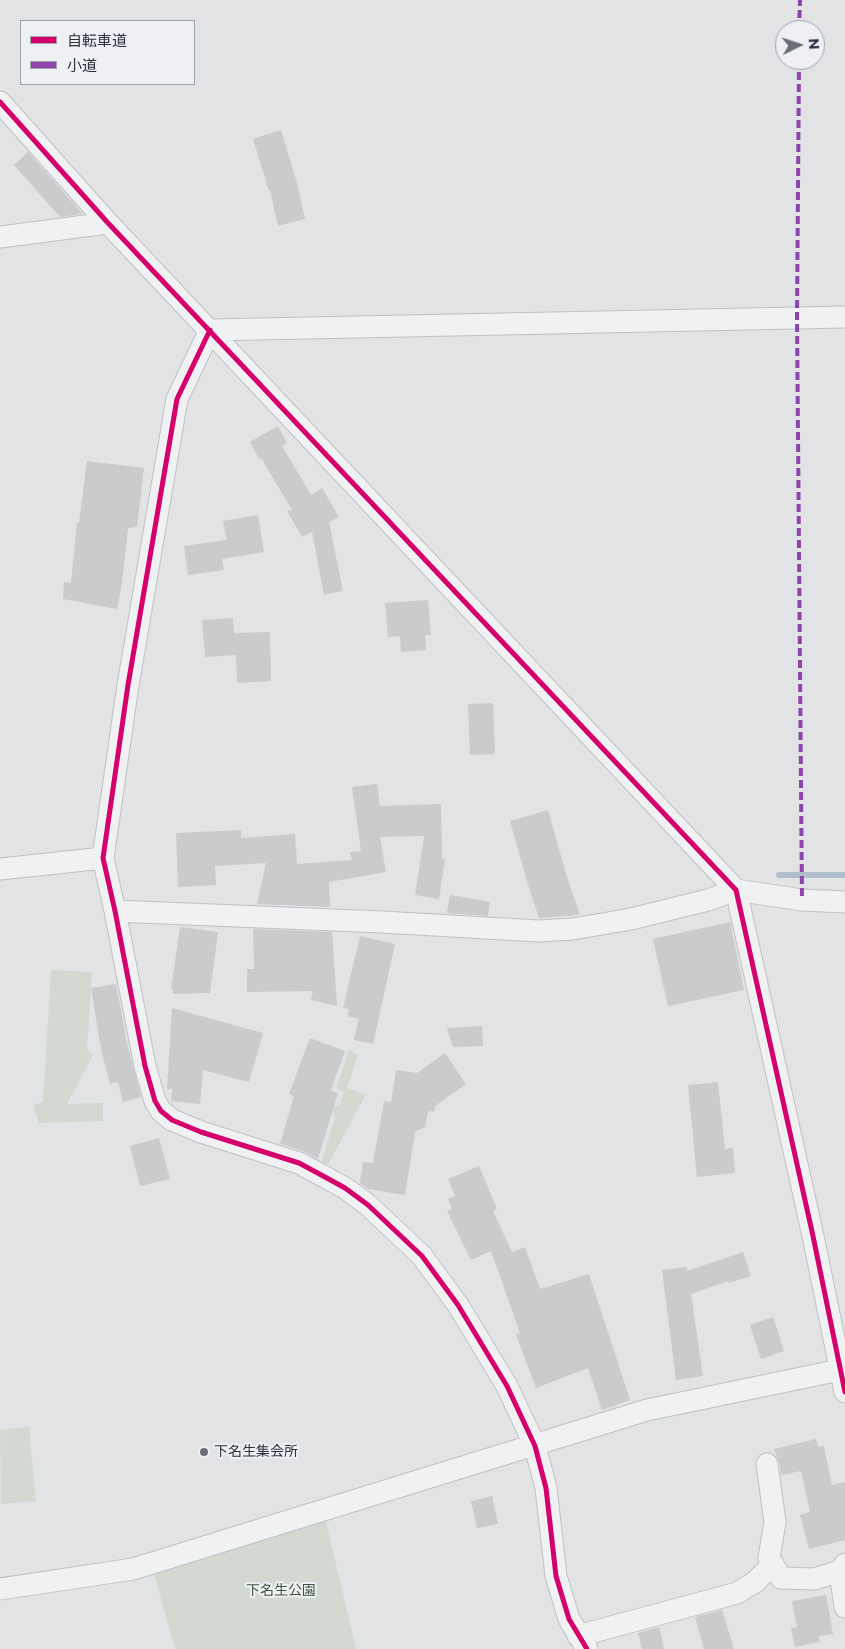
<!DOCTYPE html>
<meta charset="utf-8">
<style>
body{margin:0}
#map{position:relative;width:845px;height:1649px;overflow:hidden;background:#e1e3e5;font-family:Montserrat,"Noto Sans JP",sans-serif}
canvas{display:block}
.legend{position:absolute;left:20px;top:20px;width:175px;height:65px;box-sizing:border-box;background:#eef0f4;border:1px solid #a0a3aa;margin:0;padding:6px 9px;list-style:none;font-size:15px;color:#2a303c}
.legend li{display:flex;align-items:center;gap:10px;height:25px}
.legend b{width:25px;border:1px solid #a0a3aa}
.north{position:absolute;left:775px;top:20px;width:50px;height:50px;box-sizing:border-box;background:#eef0f4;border:1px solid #a0a3aa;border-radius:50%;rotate:86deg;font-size:14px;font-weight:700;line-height:20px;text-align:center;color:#2a303c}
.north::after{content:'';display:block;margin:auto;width:18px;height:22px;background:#6a6f77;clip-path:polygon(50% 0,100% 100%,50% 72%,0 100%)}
</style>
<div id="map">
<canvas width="845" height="1649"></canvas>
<ul class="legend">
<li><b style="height:6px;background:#d6006c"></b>自転車道</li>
<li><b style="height:6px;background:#8e44ad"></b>小道</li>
</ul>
<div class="north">N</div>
</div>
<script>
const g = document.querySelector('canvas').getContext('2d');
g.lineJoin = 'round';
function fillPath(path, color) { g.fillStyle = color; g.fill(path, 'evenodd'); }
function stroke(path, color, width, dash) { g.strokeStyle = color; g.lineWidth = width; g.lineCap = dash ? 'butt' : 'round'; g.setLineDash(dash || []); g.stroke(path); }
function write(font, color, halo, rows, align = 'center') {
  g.font = font + ' Montserrat,"Noto Sans JP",sans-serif'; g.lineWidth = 4; g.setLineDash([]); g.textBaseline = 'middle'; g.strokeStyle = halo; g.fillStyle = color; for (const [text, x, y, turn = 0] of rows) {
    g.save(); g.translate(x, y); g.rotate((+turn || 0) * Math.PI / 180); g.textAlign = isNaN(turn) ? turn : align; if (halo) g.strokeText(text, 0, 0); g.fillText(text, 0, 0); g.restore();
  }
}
fillPath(new Path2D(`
 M 51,970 L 92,972 L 87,1049 L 93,1055 L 67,1104 L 103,1103 L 103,1121 L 39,1123 L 33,1105 L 43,1102 Z
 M 349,1050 L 358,1055 L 347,1088 L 366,1094 L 329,1163 L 321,1164 L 335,1117 L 332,1107 L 340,1105 L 344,1093 L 336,1088 Z
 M 29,1427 L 36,1501 L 1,1504 L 0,1430 Z
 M 325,1518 L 356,1649 L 175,1649 L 153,1570 Z`), '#d1d9d1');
stroke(new Path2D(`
 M 779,875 L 845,875`), '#b1becd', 6);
fillPath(new Path2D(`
 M 281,130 L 297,183 L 305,219 L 278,226 L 270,190 L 269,191 L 253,139 Z
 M 28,152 L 82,213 L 81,214 L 60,217 L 14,165 Z
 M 278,426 L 287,443 L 282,446 L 311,495 L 322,488 L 339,517 L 329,522 L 343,591 L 324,595 L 312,532 L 302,537 L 287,511 L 292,510 L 261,458 L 259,459 L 250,442 Z
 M 87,461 L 144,468 L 137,527 L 128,528 L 122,583 L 117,609 L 63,599 L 64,582 L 71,583 L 77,523 L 79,523 Z
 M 258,515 L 264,552 L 222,559 L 224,570 L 188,575 L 184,546 L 227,540 L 223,521 Z
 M 428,600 L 431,635 L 425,635 L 426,650 L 401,652 L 400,636 L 388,637 L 385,603 Z
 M 233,618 L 234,633 L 270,632 L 271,681 L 237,683 L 236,655 L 205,657 L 202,620 Z
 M 493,703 L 495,754 L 470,755 L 468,704 Z
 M 377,784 L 380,806 L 441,804 L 442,858 L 445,859 L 439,899 L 415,895 L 424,836 L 380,837 L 386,872 L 329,882 L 330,907 L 257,904 L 266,863 L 215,866 L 216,885 L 178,887 L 176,833 L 241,830 L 241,838 L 295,834 L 297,864 L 352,860 L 350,852 L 361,851 L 352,787 Z
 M 548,810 L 566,874 L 580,915 L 539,918 L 529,888 L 510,821 Z
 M 450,895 L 490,902 L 488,916 L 447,913 Z
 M 730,922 L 744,990 L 668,1006 L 653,939 Z
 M 180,927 L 218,932 L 210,993 L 173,994 L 173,989 L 171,989 Z
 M 253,929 L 332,932 L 337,1006 L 311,1000 L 313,991 L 247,992 L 247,969 L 254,969 Z
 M 360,936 L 395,944 L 373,1044 L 354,1040 L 359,1019 L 348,1016 L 349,1009 L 343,1008 Z
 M 116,984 L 126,1036 L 125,1036 L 141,1097 L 123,1102 L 118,1082 L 110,1084 L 101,1049 L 91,988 Z
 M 172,1008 L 263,1033 L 249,1082 L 203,1070 L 200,1104 L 171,1101 L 172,1088 L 167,1090 Z
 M 482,1026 L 483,1046 L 453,1047 L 447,1028 Z
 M 310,1038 L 345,1051 L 331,1090 L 338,1093 L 318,1159 L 303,1151 L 280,1144 L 294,1096 L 289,1094 Z
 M 445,1053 L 466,1084 L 435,1106 L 434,1112 L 428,1111 L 425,1127 L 415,1132 L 405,1195 L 368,1189 L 360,1183 L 363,1162 L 373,1163 L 384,1101 L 391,1102 L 396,1070 L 417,1073 Z
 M 718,1082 L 725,1149 L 733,1148 L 735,1173 L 697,1177 L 688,1085 Z
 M 159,1138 L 170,1179 L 140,1186 L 130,1146 Z
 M 479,1166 L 497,1209 L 493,1211 L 512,1252 L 525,1247 L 540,1289 L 589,1274 L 630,1400 L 602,1410 L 588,1368 L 536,1388 L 516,1335 L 520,1333 L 491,1251 L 471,1260 L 447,1211 L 452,1209 L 448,1199 L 455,1196 L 448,1179 Z
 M 743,1252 L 751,1276 L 728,1283 L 728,1281 L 691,1294 L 703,1376 L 676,1380 L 662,1270 L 687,1267 L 687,1271 Z
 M 773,1317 L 784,1351 L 761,1359 L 750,1325 Z
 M 816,1439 L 818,1447 L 824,1446 L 832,1485 L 845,1482 L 845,1540 L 809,1549 L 800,1515 L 810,1512 L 801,1471 L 781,1475 L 779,1462 L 774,1449 Z
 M 492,1496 L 498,1524 L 477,1528 L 471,1501 Z
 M 826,1595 L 833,1634 L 819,1636 L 820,1642 L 795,1647 L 791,1628 L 797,1627 L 792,1601 Z
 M 722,1610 L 734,1649 L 704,1649 L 695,1617 Z
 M 659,1627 L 664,1649 L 642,1649 L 638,1633 Z`), '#c9cbcd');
const minor = new Path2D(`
 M 0,102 L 108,223 L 736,890 L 813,1236 L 845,1392
 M 0,237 L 108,223
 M 210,330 L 177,399 L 128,685 L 103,858 L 115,911 L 145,1066 L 155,1101 L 161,1111 L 172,1120 L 201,1132 L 299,1163 L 325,1177 L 345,1188 L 368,1205 L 422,1256 L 458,1305 L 507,1386 L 535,1446 L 546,1488 L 556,1576 L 569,1619 L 587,1649
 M 210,330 L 845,317
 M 0,869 L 103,858
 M 115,911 L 382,922 L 538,931 L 573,929 L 631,919 L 708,900 L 736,890 L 802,900 L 845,902
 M 767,1464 L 775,1522 L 769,1558 L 781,1578 L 814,1579 L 840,1571
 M 845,1564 L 840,1571 L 845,1607
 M 0,1589 L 133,1569 L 647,1410 L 840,1370
 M 578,1636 L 737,1593 L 755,1582 L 773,1564`);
stroke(minor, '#bfc1c3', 23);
stroke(minor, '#eff1f2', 21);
stroke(new Path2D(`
 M 799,30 L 800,0
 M 799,60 L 797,317 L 802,900`), '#8e44ad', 4, [8, 4]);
stroke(new Path2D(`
 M 0,102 L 108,223 L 736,890 L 813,1236 L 845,1392
 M 210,330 L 177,399 L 128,685 L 103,858 L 115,911 L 145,1066 L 155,1101 L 161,1111 L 172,1120 L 201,1132 L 299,1163 L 325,1177 L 345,1188 L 368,1205 L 422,1256 L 458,1305 L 507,1386 L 535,1446 L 546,1488 L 556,1576 L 569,1619 L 587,1649`), '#d6006c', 5);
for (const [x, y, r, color] of [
 [204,1452,5,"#6a6f77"]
]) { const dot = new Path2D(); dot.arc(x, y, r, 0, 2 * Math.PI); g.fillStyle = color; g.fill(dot); stroke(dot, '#eef0f4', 2); }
write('14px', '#2a303c', '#eef0f4', [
 ["下名生集会所",214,1452]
], 'left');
write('14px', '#3d5638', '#eef0f4', [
 ["下名生公園",281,1591]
]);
</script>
